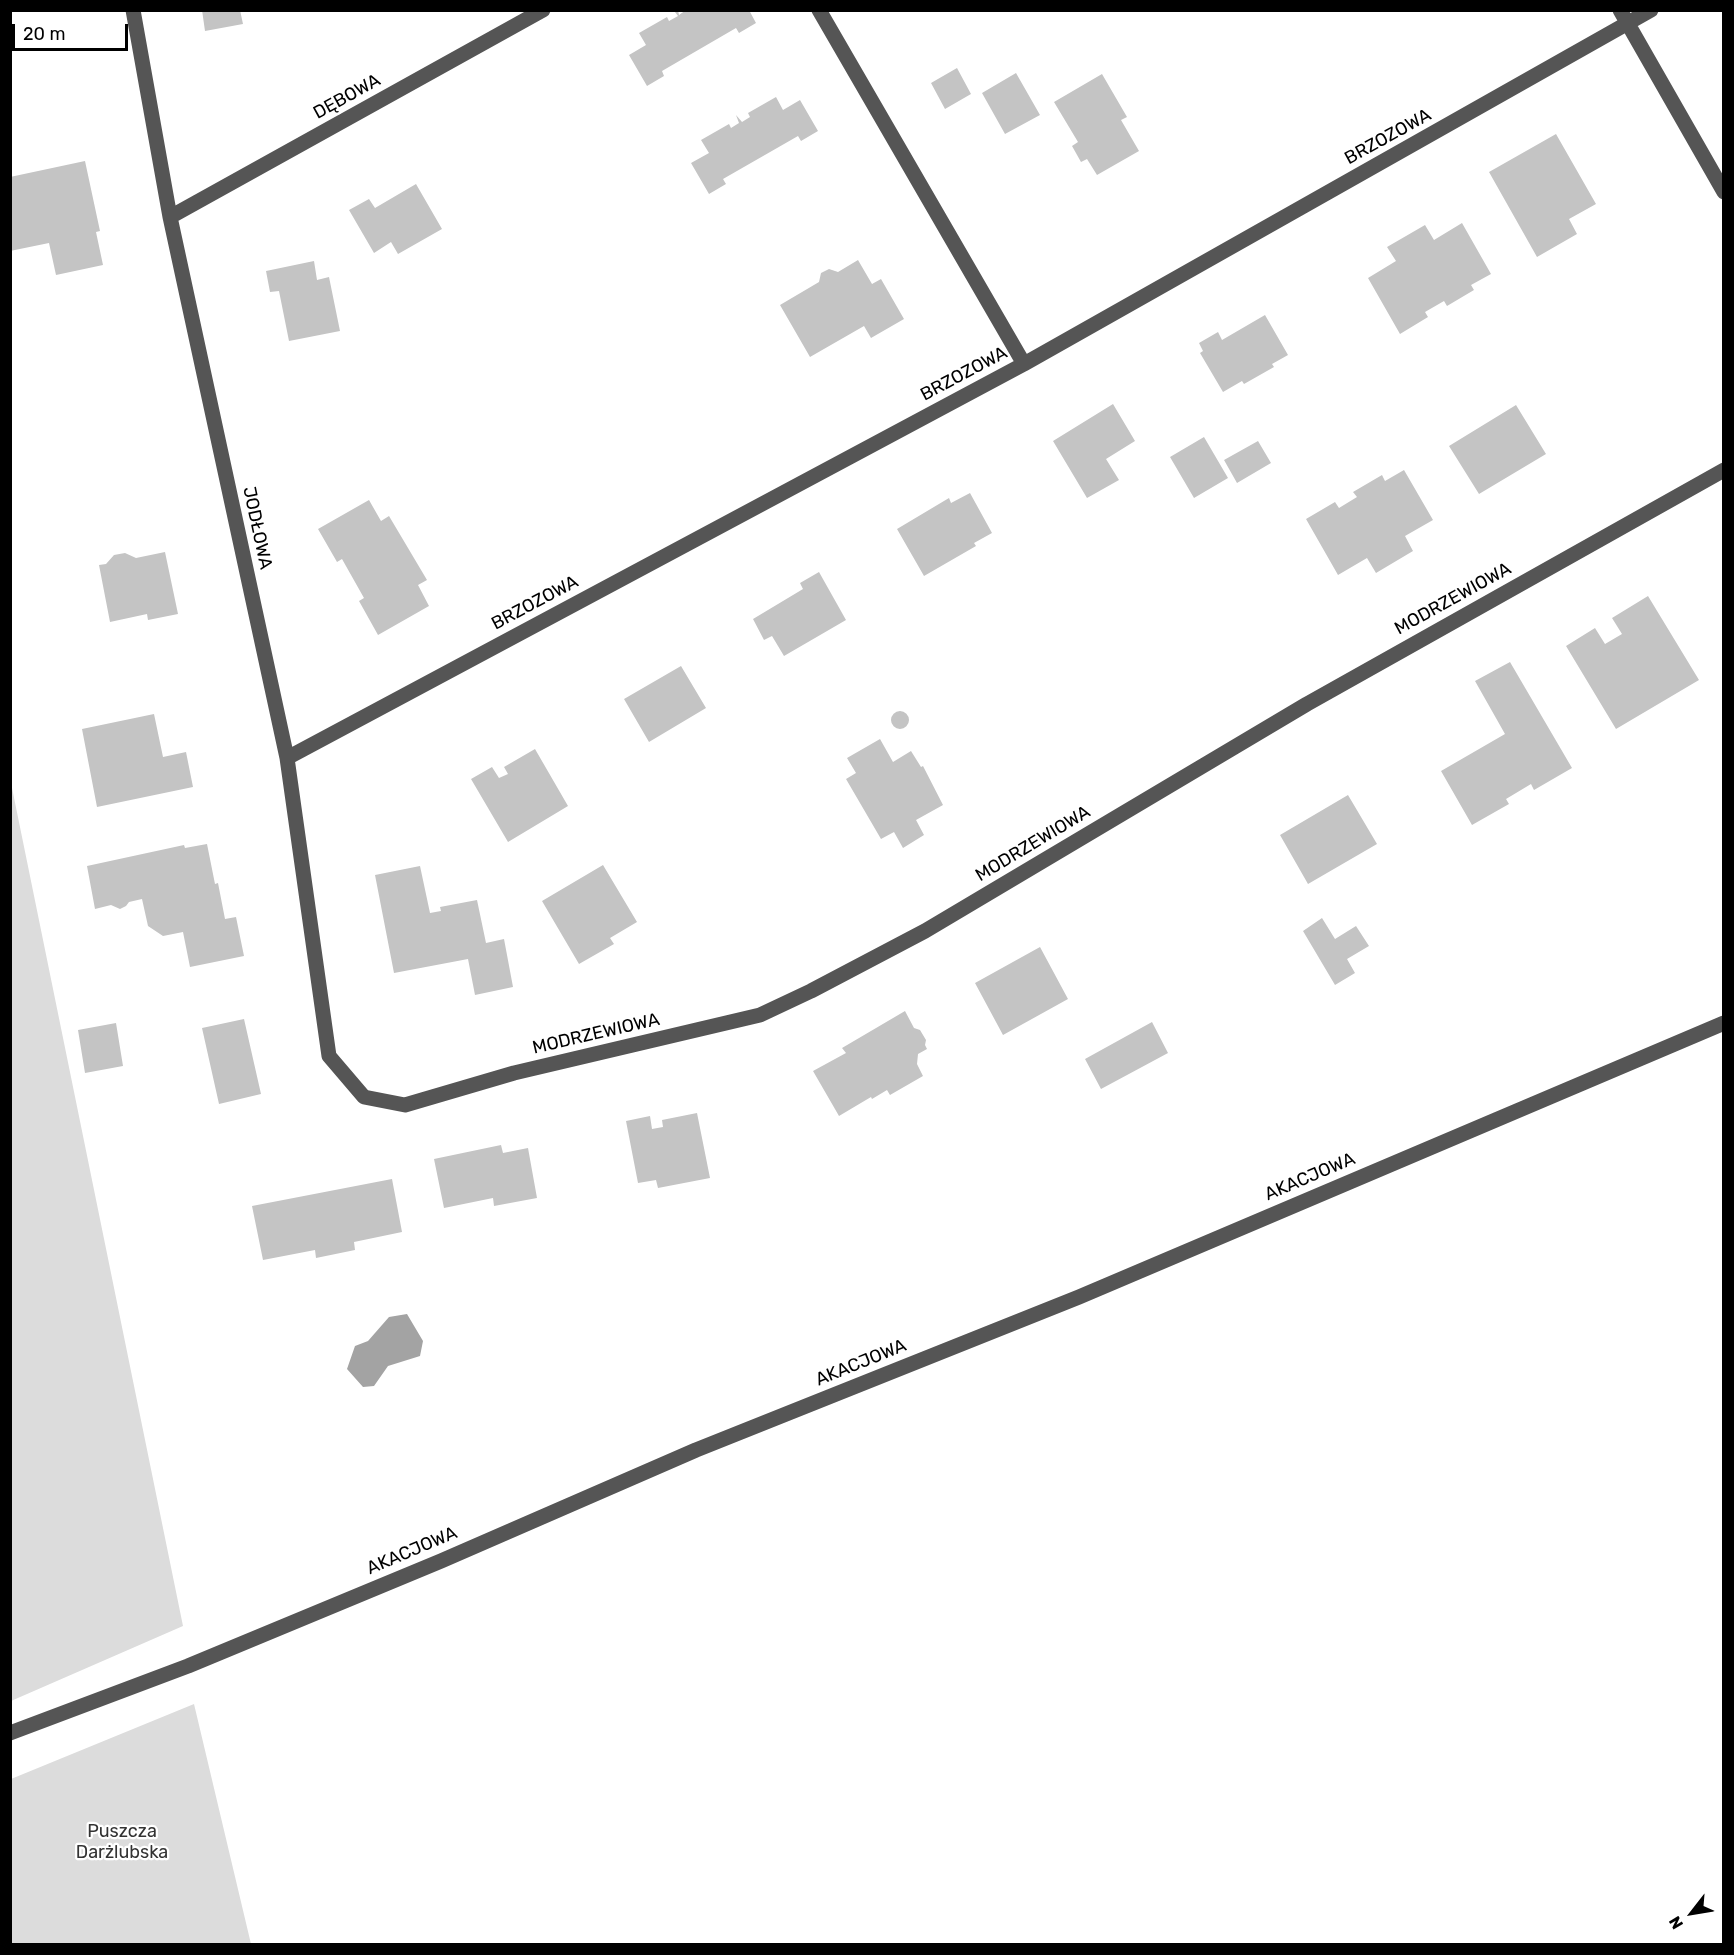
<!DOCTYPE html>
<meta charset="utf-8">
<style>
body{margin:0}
#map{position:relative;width:1734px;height:1955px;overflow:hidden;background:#fff;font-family:Rubik,sans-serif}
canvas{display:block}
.frame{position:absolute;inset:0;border:12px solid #000;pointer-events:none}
.north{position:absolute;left:1662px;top:1883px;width:60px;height:60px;-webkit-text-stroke:4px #fff;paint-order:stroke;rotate:239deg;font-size:16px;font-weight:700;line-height:24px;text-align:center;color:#000}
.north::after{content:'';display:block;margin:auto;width:21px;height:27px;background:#000;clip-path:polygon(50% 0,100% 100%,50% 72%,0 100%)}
.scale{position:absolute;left:12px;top:24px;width:116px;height:27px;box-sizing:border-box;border:3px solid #000;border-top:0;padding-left:8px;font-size:18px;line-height:21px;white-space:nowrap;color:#000;-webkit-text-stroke:4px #fff;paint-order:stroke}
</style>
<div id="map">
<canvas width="1734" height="1955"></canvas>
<div class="frame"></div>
<div class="north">N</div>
<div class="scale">20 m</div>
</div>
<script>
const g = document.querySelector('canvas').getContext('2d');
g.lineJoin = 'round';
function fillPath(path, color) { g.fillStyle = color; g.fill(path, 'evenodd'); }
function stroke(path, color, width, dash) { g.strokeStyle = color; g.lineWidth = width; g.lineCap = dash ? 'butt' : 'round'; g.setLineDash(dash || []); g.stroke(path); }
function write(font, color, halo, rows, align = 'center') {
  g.font = font + ' Rubik,sans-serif'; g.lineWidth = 4.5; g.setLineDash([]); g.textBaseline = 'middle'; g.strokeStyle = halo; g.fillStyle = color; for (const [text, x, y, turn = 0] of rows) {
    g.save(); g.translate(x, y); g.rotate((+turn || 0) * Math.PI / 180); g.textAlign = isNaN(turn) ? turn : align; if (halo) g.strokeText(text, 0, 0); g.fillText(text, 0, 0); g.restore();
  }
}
fillPath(new Path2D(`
 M 11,783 L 183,1626 L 11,1701 L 10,1701 Z
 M 194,1704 L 251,1944 L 11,1944 L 11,1779 Z`), '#dcdcdc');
fillPath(new Path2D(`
 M 407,1314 L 423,1341 L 420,1356 L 388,1366 L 374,1386 L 363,1387 L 347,1369 L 355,1346 L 368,1341 L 389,1317 Z`), '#a3a3a3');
fillPath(new Path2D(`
 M 202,10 L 240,10 L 243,24 L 205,31 Z
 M 678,10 L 679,15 L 686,10 L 749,10 L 756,23 L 739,33 L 736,28 L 662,71 L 664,76 L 647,86 L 629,55 L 646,45 L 639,33 L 667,17 L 669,21 L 678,16 L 675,12 Z
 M 957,68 L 971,94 L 945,109 L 931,83 Z
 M 1016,73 L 1040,115 L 1005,134 L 982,93 Z
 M 1102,74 L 1127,117 L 1121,120 L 1139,151 L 1097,175 L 1087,159 L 1081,162 L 1072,146 L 1078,142 L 1054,102 Z
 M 776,97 L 783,110 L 800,100 L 818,131 L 801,141 L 798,136 L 723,179 L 726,184 L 709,194 L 691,163 L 709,153 L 701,140 L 729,124 L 731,128 L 739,123 L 736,115 L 742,122 L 750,117 L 748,113 Z
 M 1556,134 L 1596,204 L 1569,219 L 1577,234 L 1537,257 L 1489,172 Z
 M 85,161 L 100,231 L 96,232 L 103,265 L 56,275 L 49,243 L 10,251 L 10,177 Z
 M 416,184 L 442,229 L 398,254 L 391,242 L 374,253 L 349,210 L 369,199 L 375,208 Z
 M 1462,223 L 1491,274 L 1471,285 L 1474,290 L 1447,306 L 1444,301 L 1425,312 L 1428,317 L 1400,334 L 1368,278 L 1396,261 L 1387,247 L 1425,225 L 1434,240 Z
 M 858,260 L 872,284 L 881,279 L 904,319 L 871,338 L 864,326 L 810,357 L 780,305 L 819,282 L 821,273 L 829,269 L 838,272 Z
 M 314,261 L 317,280 L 329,277 L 340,331 L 289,341 L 279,291 L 270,292 L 266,271 Z
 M 1265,315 L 1288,355 L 1272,364 L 1274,367 L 1244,384 L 1242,381 L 1223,392 L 1200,353 L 1203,351 L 1199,343 L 1218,332 L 1222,340 Z
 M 1113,404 L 1135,441 L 1106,459 L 1119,480 L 1087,498 L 1053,441 Z
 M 1516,405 L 1546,454 L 1479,494 L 1449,446 Z
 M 1204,437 L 1228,478 L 1194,498 L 1170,457 Z
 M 1258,441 L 1271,463 L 1237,483 L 1224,460 Z
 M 1404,470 L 1433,520 L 1405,536 L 1413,551 L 1376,573 L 1367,558 L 1338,575 L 1306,519 L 1335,502 L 1339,508 L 1357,497 L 1353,492 L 1382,475 L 1385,481 Z
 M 970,493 L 992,533 L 974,543 L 976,546 L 924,576 L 897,529 L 949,498 L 951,503 Z
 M 369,500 L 381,521 L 389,516 L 427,580 L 418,585 L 429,606 L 378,635 L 359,601 L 364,598 L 342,559 L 337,562 L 318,529 Z
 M 165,552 L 178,614 L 148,620 L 147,614 L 110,622 L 99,565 L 106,564 L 114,555 L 125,553 L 136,558 Z
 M 819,572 L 846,620 L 784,656 L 772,636 L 764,640 L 753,619 L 803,589 L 800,583 Z
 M 1648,596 L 1699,680 L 1616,729 L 1566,646 L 1595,628 L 1605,644 L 1622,634 L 1612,618 Z
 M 1510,662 L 1572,768 L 1534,790 L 1531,784 L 1506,799 L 1509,804 L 1472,825 L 1441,771 L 1505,734 L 1475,681 Z
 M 681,666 L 706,708 L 649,742 L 624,699 Z
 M891 720a9 9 0 1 1 18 0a9 9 0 1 1-18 0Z
 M 154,714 L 163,757 L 186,752 L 193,787 L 97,807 L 82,729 Z
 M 880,739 L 893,762 L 911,751 L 921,767 L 923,766 L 943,805 L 916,820 L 924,835 L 903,848 L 894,832 L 881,839 L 846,779 L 856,773 L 847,758 Z
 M 535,749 L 568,806 L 508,842 L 471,779 L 492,767 L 499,778 L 508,774 L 504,767 Z
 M 1348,795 L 1377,844 L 1308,884 L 1280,835 Z
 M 207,844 L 215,884 L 218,883 L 225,919 L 236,917 L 244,956 L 190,967 L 183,932 L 163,936 L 148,926 L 142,899 L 129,902 L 126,906 L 120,909 L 111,905 L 95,909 L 87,866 L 184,845 L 185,848 Z
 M 603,865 L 637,922 L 610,938 L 614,944 L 579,964 L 542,901 Z
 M 420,866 L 430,913 L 441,911 L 440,907 L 477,900 L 486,943 L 504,939 L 513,987 L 475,995 L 468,959 L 394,973 L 375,875 Z
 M 1322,918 L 1335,939 L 1356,926 L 1369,946 L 1347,959 L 1355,973 L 1335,985 L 1303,931 Z
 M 1040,947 L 1068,999 L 1003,1035 L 975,983 Z
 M 905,1011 L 914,1028 L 920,1030 L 926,1040 L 925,1045 L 927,1049 L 918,1054 L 917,1064 L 923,1076 L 890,1095 L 887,1090 L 872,1099 L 871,1097 L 839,1116 L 813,1071 L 846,1053 L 842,1048 Z
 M 244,1019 L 261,1094 L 219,1104 L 202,1028 Z
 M 1152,1022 L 1168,1053 L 1101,1089 L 1085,1059 Z
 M 116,1023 L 123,1066 L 85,1073 L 78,1030 Z
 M 697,1113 L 710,1178 L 658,1188 L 656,1180 L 638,1183 L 626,1121 L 650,1116 L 652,1129 L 663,1127 L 662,1120 Z
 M 501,1145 L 503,1153 L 528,1148 L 537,1198 L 494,1206 L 493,1198 L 444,1208 L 434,1159 Z
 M 392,1179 L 402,1232 L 354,1242 L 355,1250 L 316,1258 L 315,1250 L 263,1260 L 252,1206 Z`), '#c4c4c4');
stroke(new Path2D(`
 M 133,10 L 170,217 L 287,758 L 329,1056 L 364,1097 L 405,1105 L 514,1073 L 760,1015 L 811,991 L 925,931 L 1307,704 L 1724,470
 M 819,10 L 1024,364
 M 1620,10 L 1724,192
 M 170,217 L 543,10
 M 287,758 L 1024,364 L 1651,10
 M 10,1733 L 188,1666 L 441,1561 L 696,1450 L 1079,1297 L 1724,1023`), '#555', 15);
write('18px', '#000', '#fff', [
 ["DĘBOWA",347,97,-29],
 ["BRZOZOWA",1388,137,-29],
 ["BRZOZOWA",964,374,-28],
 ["JODŁOWA",257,528,78],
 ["MODRZEWIOWA",1453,599,-29],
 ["BRZOZOWA",535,603,-28],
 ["MODRZEWIOWA",1033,844,-31],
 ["MODRZEWIOWA",596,1034,-13],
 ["AKACJOWA",1310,1177,-23],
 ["AKACJOWA",861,1363,-22],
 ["AKACJOWA",412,1551,-23]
]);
write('18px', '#333', '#fff', [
 ["Puszcza",122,1832],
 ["Darżlubska",122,1853]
]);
</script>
